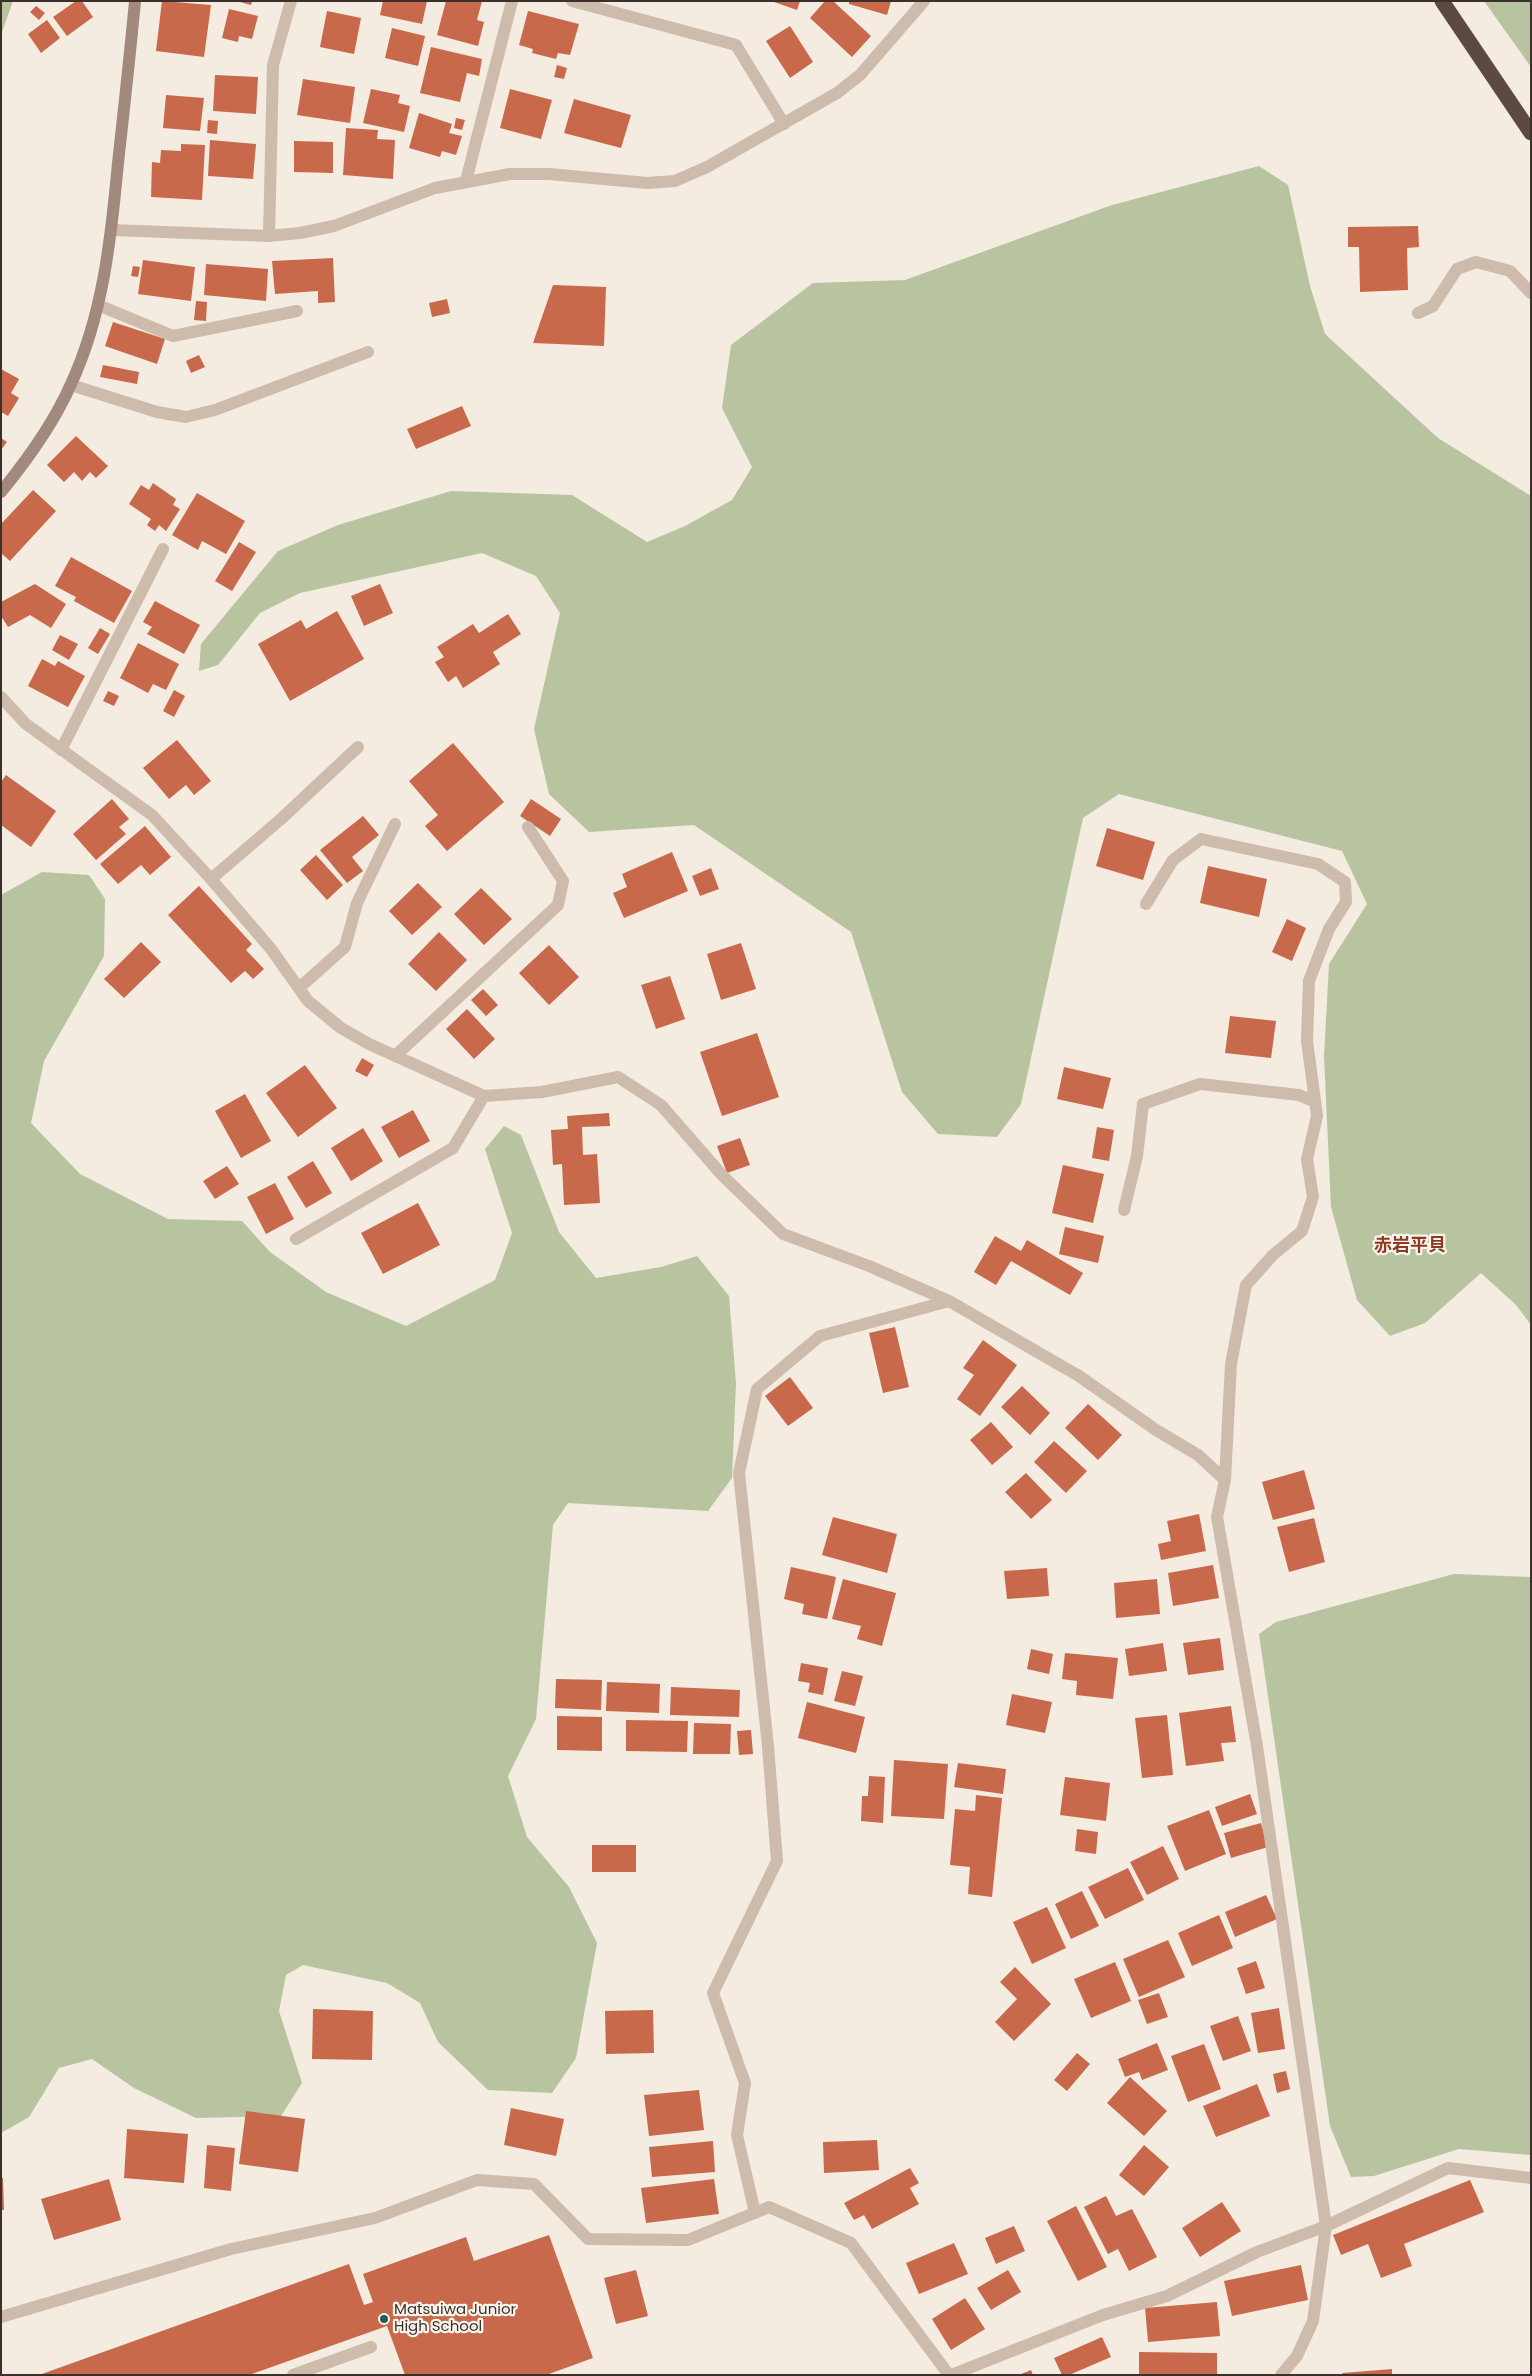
<!DOCTYPE html>
<meta charset="utf-8">
<style>
body{margin:0}
#map{position:relative;width:1532px;height:2376px;overflow:hidden;background:#f4ebe1;font-family:Poppins,sans-serif}
canvas{display:block}
.frame{position:absolute;inset:0;border:2px solid #3b302b;pointer-events:none}
</style>
<div id="map">
<canvas width="1532" height="2376"></canvas>
<div class="frame"></div>
</div>
<script>
const g = document.querySelector('canvas').getContext('2d');
g.lineJoin = 'round';
function fillPath(path, color) { g.fillStyle = color; g.fill(path, 'evenodd'); }
function stroke(path, color, width, dash) { g.strokeStyle = color; g.lineWidth = width; g.lineCap = dash ? 'butt' : 'round'; g.setLineDash(dash || []); g.stroke(path); }
function write(font, color, halo, rows, align = 'center') {
  g.font = font + ' Poppins,"Noto Sans JP",sans-serif'; g.lineWidth = 4.5; g.setLineDash([]); g.textBaseline = 'middle'; g.strokeStyle = halo; g.fillStyle = color; for (const [text, x, y, turn = 0] of rows) {
    g.save(); g.translate(x, y); g.rotate((+turn || 0) * Math.PI / 180); g.textAlign = isNaN(turn) ? turn : align; if (halo) g.strokeText(text, 0, 0); g.fillText(text, 0, 0); g.restore();
  }
}
fillPath(new Path2D(`
 M 1,1 L 13,1 L 1,35 Z
 M 1484,1 L 1531,1 L 1531,67 Z
 M 1259,166 L 1288,185 L 1310,286 L 1325,334 L 1438,438 L 1531,496 L 1531,1325 L 1516,1305 L 1481,1273 L 1425,1323 L 1390,1336 L 1357,1300 L 1331,1207 L 1324,1056 L 1329,964 L 1367,904 L 1342,851 L 1119,794 L 1083,818 L 1021,1104 L 997,1137 L 938,1134 L 902,1092 L 851,932 L 694,825 L 589,832 L 549,794 L 534,729 L 560,613 L 536,576 L 482,553 L 300,593 L 260,613 L 218,665 L 199,671 L 201,644 L 278,551 L 338,525 L 451,491 L 572,495 L 647,542 L 685,526 L 732,500 L 752,467 L 722,408 L 731,345 L 813,283 L 905,280 L 1112,205 Z
 M 42,872 L 89,875 L 105,899 L 104,956 L 44,1061 L 31,1123 L 80,1174 L 168,1219 L 242,1221 L 270,1252 L 326,1292 L 406,1326 L 495,1280 L 512,1233 L 485,1149 L 504,1126 L 521,1135 L 559,1232 L 596,1278 L 661,1267 L 697,1256 L 729,1296 L 736,1383 L 732,1478 L 708,1511 L 568,1503 L 553,1525 L 536,1719 L 508,1776 L 527,1837 L 569,1887 L 597,1943 L 576,2058 L 552,2093 L 488,2090 L 438,2042 L 420,2003 L 387,1983 L 303,1965 L 286,1975 L 279,2011 L 302,2083 L 281,2116 L 196,2118 L 134,2088 L 92,2059 L 59,2068 L 29,2117 L 1,2133 L 1,895 Z
 M 1454,1574 L 1531,1577 L 1531,2155 L 1459,2149 L 1374,2176 L 1351,2177 L 1330,2126 L 1259,1634 L 1276,1622 Z`), '#b8c4a0');
fillPath(new Path2D(`
 M 76,1 L 82,1 L 93,17 L 67,36 L 53,17 Z
 M 162,1 L 211,5 L 204,57 L 156,51 Z
 M 236,1 L 252,1 L 251,5 Z
 M 383,1 L 427,1 L 422,24 L 380,15 Z
 M 446,1 L 482,1 L 477,20 L 484,22 L 478,46 L 437,35 Z
 M 771,1 L 800,1 L 797,10 Z
 M 825,1 L 833,1 L 871,36 L 852,57 L 810,18 Z
 M 849,1 L 891,1 L 887,15 L 849,4 Z
 M 36,6 L 45,13 L 39,20 L 30,12 Z
 M 229,9 L 258,16 L 252,39 L 239,36 L 238,42 L 222,38 Z
 M 327,11 L 361,18 L 354,54 L 320,47 Z
 M 528,11 L 579,24 L 570,55 L 558,53 L 556,59 L 532,53 L 533,49 L 519,45 Z
 M 47,20 L 60,38 L 41,53 L 28,34 Z
 M 790,26 L 813,62 L 790,78 L 766,41 Z
 M 392,28 L 425,36 L 418,66 L 385,58 Z
 M 431,47 L 482,59 L 479,76 L 467,73 L 460,102 L 420,93 Z
 M 557,65 L 567,68 L 564,79 L 554,77 Z
 M 215,75 L 258,77 L 256,114 L 213,111 Z
 M 303,79 L 355,87 L 350,123 L 297,115 Z
 M 371,89 L 400,95 L 398,103 L 410,106 L 404,132 L 363,123 Z
 M 510,89 L 552,100 L 541,139 L 500,128 Z
 M 166,95 L 204,98 L 200,131 L 163,128 Z
 M 574,99 L 631,115 L 621,148 L 564,133 Z
 M 419,113 L 452,124 L 449,133 L 462,136 L 456,155 L 442,151 L 440,157 L 409,148 Z
 M 456,118 L 465,120 L 462,130 L 454,128 Z
 M 208,120 L 218,121 L 217,134 L 207,133 Z
 M 346,128 L 378,130 L 377,139 L 395,140 L 393,179 L 343,175 Z
 M 210,140 L 256,144 L 253,179 L 208,176 Z
 M 294,141 L 333,142 L 333,173 L 294,172 Z
 M 181,144 L 205,145 L 202,200 L 151,197 L 152,162 L 160,163 L 161,150 L 181,151 Z
 M 1418,226 L 1419,247 L 1407,248 L 1408,290 L 1360,292 L 1359,247 L 1348,247 L 1348,227 Z
 M 333,258 L 335,302 L 318,303 L 318,291 L 275,294 L 272,261 Z
 M 143,260 L 195,267 L 191,301 L 138,294 Z
 M 206,264 L 268,269 L 266,301 L 204,295 Z
 M 133,266 L 140,267 L 138,277 L 131,276 Z
 M 553,285 L 606,287 L 604,346 L 533,343 Z
 M 447,299 L 450,313 L 432,317 L 429,303 Z
 M 196,301 L 207,302 L 206,321 L 194,320 Z
 M 113,322 L 165,339 L 157,364 L 105,346 Z
 M 199,355 L 205,367 L 191,373 L 186,361 Z
 M 103,365 L 139,372 L 137,384 L 100,377 Z
 M 1,369 L 19,379 L 11,393 L 19,398 L 8,416 L 1,412 Z
 M 462,406 L 471,426 L 416,449 L 407,429 Z
 M 76,436 L 108,466 L 96,478 L 90,472 L 82,481 L 74,472 L 64,482 L 47,465 Z
 M 1,438 L 7,442 L 1,450 Z
 M 153,483 L 176,499 L 173,505 L 180,509 L 166,531 L 159,525 L 155,531 L 147,525 L 151,519 L 129,504 L 141,485 L 149,490 Z
 M 33,490 L 56,511 L 10,561 L 1,553 L 1,524 Z
 M 197,493 L 245,521 L 226,554 L 202,541 L 198,550 L 172,535 Z
 M 239,542 L 256,552 L 232,591 L 215,581 Z
 M 71,557 L 132,591 L 114,623 L 74,601 L 76,597 L 55,586 Z
 M 35,584 L 66,604 L 51,628 L 30,615 L 8,627 L 1,616 L 1,602 Z
 M 380,584 L 393,613 L 364,626 L 351,596 Z
 M 155,601 L 200,625 L 184,654 L 147,634 L 152,627 L 143,622 Z
 M 337,611 L 364,659 L 290,701 L 258,644 L 301,620 L 306,629 Z
 M 508,614 L 521,634 L 493,652 L 500,664 L 463,688 L 456,676 L 448,682 L 435,662 L 444,657 L 437,647 L 473,624 L 479,633 Z
 M 100,628 L 110,634 L 98,654 L 88,648 Z
 M 60,635 L 78,644 L 69,660 L 52,650 Z
 M 138,643 L 179,664 L 166,690 L 153,684 L 148,693 L 120,678 Z
 M 42,659 L 55,666 L 58,661 L 85,676 L 68,707 L 28,686 Z
 M 174,690 L 185,696 L 174,717 L 163,711 Z
 M 108,691 L 119,696 L 114,706 L 103,701 Z
 M 177,740 L 211,781 L 194,795 L 186,785 L 169,799 L 143,768 Z
 M 453,743 L 504,802 L 447,851 L 425,826 L 438,815 L 409,781 Z
 M 6,775 L 56,811 L 31,847 L 1,825 L 1,782 Z
 M 112,799 L 129,819 L 119,827 L 126,834 L 96,860 L 73,834 Z
 M 531,799 L 561,819 L 550,836 L 520,816 Z
 M 363,816 L 379,835 L 352,857 L 363,871 L 347,883 L 320,850 Z
 M 145,826 L 171,857 L 150,875 L 141,865 L 118,884 L 100,864 Z
 M 1107,828 L 1155,842 L 1143,880 L 1096,866 Z
 M 672,852 L 688,891 L 624,918 L 613,893 L 627,887 L 622,874 Z
 M 316,855 L 343,885 L 327,900 L 300,870 Z
 M 1208,866 L 1267,879 L 1259,917 L 1200,903 Z
 M 711,868 L 719,889 L 700,896 L 692,876 Z
 M 418,883 L 442,907 L 412,935 L 389,911 Z
 M 199,886 L 252,944 L 246,950 L 264,969 L 253,979 L 245,971 L 231,983 L 168,915 Z
 M 481,888 L 512,919 L 484,945 L 454,914 Z
 M 1287,919 L 1306,928 L 1292,961 L 1272,952 Z
 M 439,932 L 467,960 L 436,991 L 408,964 Z
 M 141,942 L 161,962 L 124,998 L 104,979 Z
 M 741,943 L 756,989 L 721,1000 L 707,954 Z
 M 549,945 L 579,977 L 549,1005 L 519,973 Z
 M 670,976 L 685,1019 L 656,1029 L 641,985 Z
 M 483,989 L 498,1005 L 486,1016 L 471,1000 Z
 M 467,1009 L 495,1039 L 474,1059 L 446,1029 Z
 M 1230,1016 L 1276,1021 L 1271,1058 L 1225,1053 Z
 M 757,1033 L 779,1097 L 722,1116 L 700,1052 Z
 M 362,1058 L 374,1065 L 367,1077 L 355,1071 Z
 M 305,1065 L 337,1108 L 298,1137 L 266,1093 Z
 M 1064,1067 L 1111,1078 L 1103,1109 L 1057,1099 Z
 M 245,1094 L 271,1141 L 241,1158 L 215,1111 Z
 M 413,1110 L 430,1141 L 399,1158 L 381,1127 Z
 M 609,1113 L 610,1126 L 582,1127 L 583,1155 L 597,1154 L 600,1203 L 564,1205 L 562,1164 L 553,1165 L 551,1130 L 568,1129 L 567,1116 Z
 M 1097,1127 L 1114,1130 L 1109,1161 L 1092,1158 Z
 M 363,1128 L 383,1161 L 351,1181 L 331,1148 Z
 M 740,1138 L 750,1165 L 727,1173 L 717,1146 Z
 M 313,1161 L 332,1193 L 306,1208 L 287,1177 Z
 M 1063,1165 L 1104,1174 L 1093,1223 L 1052,1213 Z
 M 227,1166 L 239,1184 L 215,1199 L 203,1181 Z
 M 275,1183 L 294,1219 L 266,1234 L 247,1197 Z
 M 418,1203 L 440,1245 L 383,1274 L 361,1233 Z
 M 1065,1227 L 1104,1236 L 1098,1263 L 1059,1254 Z
 M 995,1236 L 1021,1251 L 1027,1240 L 1083,1273 L 1070,1295 L 1011,1261 L 996,1285 L 974,1272 Z
 M 895,1327 L 909,1387 L 883,1393 L 869,1333 Z
 M 983,1340 L 1017,1365 L 980,1416 L 957,1399 L 974,1375 L 963,1368 Z
 M 790,1377 L 813,1408 L 788,1426 L 765,1396 Z
 M 1022,1386 L 1050,1413 L 1030,1435 L 1001,1407 Z
 M 1088,1404 L 1122,1435 L 1098,1460 L 1065,1428 Z
 M 991,1422 L 1013,1447 L 992,1465 L 970,1440 Z
 M 1054,1441 L 1087,1471 L 1066,1493 L 1034,1462 Z
 M 1304,1470 L 1315,1509 L 1273,1520 L 1262,1482 Z
 M 1026,1473 L 1052,1500 L 1031,1519 L 1005,1492 Z
 M 1199,1514 L 1206,1551 L 1161,1560 L 1158,1544 L 1171,1541 L 1167,1521 Z
 M 833,1517 L 897,1534 L 887,1573 L 822,1555 Z
 M 1314,1518 L 1325,1562 L 1289,1572 L 1277,1527 Z
 M 1213,1565 L 1219,1598 L 1173,1606 L 1168,1573 Z
 M 791,1567 L 836,1577 L 827,1619 L 802,1614 L 804,1604 L 784,1599 Z
 M 1047,1568 L 1049,1596 L 1007,1599 L 1004,1571 Z
 M 843,1579 L 896,1593 L 882,1646 L 857,1639 L 861,1626 L 832,1619 Z
 M 1157,1579 L 1160,1614 L 1116,1618 L 1114,1583 Z
 M 1220,1638 L 1224,1670 L 1188,1675 L 1183,1643 Z
 M 1163,1643 L 1167,1671 L 1129,1676 L 1125,1649 Z
 M 1031,1649 L 1053,1654 L 1049,1674 L 1027,1669 Z
 M 1065,1653 L 1118,1658 L 1113,1699 L 1076,1695 L 1077,1681 L 1062,1679 Z
 M 801,1663 L 828,1668 L 823,1695 L 808,1692 L 810,1683 L 798,1681 Z
 M 842,1671 L 863,1676 L 855,1706 L 834,1701 Z
 M 556,1679 L 602,1680 L 601,1710 L 555,1708 Z
 M 607,1682 L 660,1684 L 659,1713 L 606,1711 Z
 M 671,1687 L 740,1690 L 739,1717 L 670,1715 Z
 M 1012,1694 L 1052,1702 L 1045,1733 L 1006,1725 Z
 M 807,1702 L 865,1717 L 856,1753 L 798,1738 Z
 M 1231,1706 L 1236,1742 L 1221,1743 L 1224,1761 L 1186,1766 L 1179,1713 Z
 M 1167,1715 L 1173,1775 L 1142,1778 L 1135,1718 Z
 M 557,1716 L 602,1717 L 602,1751 L 557,1750 Z
 M 626,1720 L 688,1721 L 687,1752 L 626,1751 Z
 M 694,1723 L 731,1724 L 730,1754 L 693,1754 Z
 M 751,1730 L 753,1754 L 739,1755 L 737,1731 Z
 M 894,1760 L 948,1764 L 944,1819 L 891,1816 Z
 M 958,1763 L 1006,1769 L 1003,1794 L 954,1787 Z
 M 869,1776 L 885,1777 L 883,1823 L 861,1821 L 862,1796 L 868,1796 Z
 M 1065,1777 L 1110,1783 L 1106,1821 L 1060,1815 Z
 M 1250,1794 L 1257,1814 L 1222,1826 L 1215,1807 Z
 M 976,1795 L 1002,1798 L 992,1897 L 968,1894 L 970,1867 L 950,1865 L 955,1809 L 975,1811 Z
 M 1209,1810 L 1226,1854 L 1185,1871 L 1167,1826 Z
 M 1261,1823 L 1268,1847 L 1231,1858 L 1224,1833 Z
 M 1077,1829 L 1098,1832 L 1096,1854 L 1075,1851 Z
 M 592,1845 L 636,1845 L 636,1872 L 592,1872 Z
 M 1163,1846 L 1179,1879 L 1147,1895 L 1130,1862 Z
 M 1128,1868 L 1144,1900 L 1105,1919 L 1088,1887 Z
 M 1082,1891 L 1099,1926 L 1071,1939 L 1055,1904 Z
 M 1266,1895 L 1277,1919 L 1235,1937 L 1225,1912 Z
 M 1047,1907 L 1066,1948 L 1032,1964 L 1013,1922 Z
 M 1219,1915 L 1233,1948 L 1192,1966 L 1178,1933 Z
 M 1168,1940 L 1185,1977 L 1139,1997 L 1123,1959 Z
 M 1256,1961 L 1265,1988 L 1246,1994 L 1237,1968 Z
 M 1115,1962 L 1131,2001 L 1091,2018 L 1074,1979 Z
 M 1015,1967 L 1051,2004 L 1014,2041 L 995,2022 L 1017,1999 L 1000,1982 Z
 M 1159,1993 L 1168,2017 L 1147,2024 L 1138,2000 Z
 M 1279,2008 L 1285,2049 L 1258,2053 L 1251,2013 Z
 M 313,2009 L 373,2011 L 372,2060 L 312,2059 Z
 M 653,2010 L 654,2053 L 606,2054 L 605,2011 Z
 M 1238,2016 L 1251,2051 L 1223,2061 L 1210,2026 Z
 M 1157,2043 L 1168,2070 L 1142,2080 L 1139,2072 L 1125,2077 L 1118,2059 Z
 M 1204,2044 L 1221,2089 L 1188,2102 L 1171,2056 Z
 M 1077,2053 L 1090,2064 L 1067,2091 L 1054,2080 Z
 M 1286,2071 L 1290,2089 L 1277,2093 L 1273,2074 Z
 M 1130,2077 L 1167,2111 L 1144,2136 L 1107,2103 Z
 M 1257,2084 L 1270,2116 L 1216,2137 L 1203,2106 Z
 M 699,2090 L 704,2130 L 649,2136 L 644,2095 Z
 M 511,2108 L 564,2119 L 556,2156 L 504,2145 Z
 M 246,2111 L 305,2119 L 298,2172 L 239,2164 Z
 M 127,2129 L 188,2134 L 184,2183 L 124,2178 Z
 M 877,2140 L 879,2170 L 824,2173 L 823,2142 Z
 M 713,2141 L 715,2172 L 652,2177 L 649,2147 Z
 M 207,2145 L 235,2148 L 231,2191 L 204,2188 Z
 M 1144,2145 L 1169,2167 L 1144,2196 L 1119,2175 Z
 M 910,2168 L 919,2183 L 910,2188 L 919,2204 L 872,2229 L 864,2215 L 854,2220 L 844,2203 Z
 M 1,2178 L 3,2178 L 4,2210 L 1,2210 Z
 M 109,2179 L 121,2220 L 54,2240 L 41,2199 Z
 M 714,2179 L 719,2214 L 646,2223 L 641,2188 Z
 M 1470,2180 L 1484,2212 L 1404,2244 L 1412,2266 L 1381,2278 L 1368,2244 L 1341,2255 L 1333,2235 Z
 M 1106,2196 L 1116,2216 L 1132,2209 L 1157,2257 L 1129,2271 L 1118,2249 L 1108,2254 L 1084,2207 Z
 M 1222,2202 L 1241,2231 L 1200,2257 L 1182,2228 Z
 M 1076,2206 L 1107,2267 L 1078,2281 L 1047,2221 Z
 M 1014,2226 L 1025,2251 L 996,2264 L 985,2238 Z
 M 549,2235 L 593,2358 L 546,2375 L 405,2375 L 387,2326 L 249,2375 L 39,2375 L 349,2264 L 364,2305 L 373,2302 L 363,2274 L 466,2237 L 474,2261 Z
 M 954,2243 L 968,2274 L 919,2294 L 906,2263 Z
 M 1301,2265 L 1308,2300 L 1232,2316 L 1224,2281 Z
 M 636,2270 L 648,2316 L 616,2324 L 604,2278 Z
 M 1008,2270 L 1021,2292 L 991,2310 L 977,2288 Z
 M 965,2298 L 985,2329 L 951,2350 L 932,2319 Z
 M 1217,2302 L 1220,2336 L 1148,2342 L 1145,2308 Z
 M 1102,2337 L 1111,2357 L 1069,2375 L 1062,2375 L 1054,2358 Z
 M 1139,2352 L 1217,2353 L 1217,2375 L 1139,2375 Z
 M 1392,2369 L 1392,2375 L 1343,2375 L 1342,2373 Z
 M 1031,2370 L 1033,2375 L 1019,2375 Z`), '#c8694b');
stroke(new Path2D(`
 M 1418,313 L 1433,306 L 1457,269 L 1476,262 L 1510,271 L 1531,293
 M 211,879 L 281,819 L 358,747
 M 293,2375 L 371,2347`), '#cdbbac', 12);
stroke(new Path2D(`
 M 572,1 L 736,45 L 784,124
 M 466,181 L 512,1
 M 112,230 L 269,236 L 300,233 L 334,226 L 435,188 L 510,174 L 549,174 L 647,183 L 675,181 L 707,167 L 837,93 L 860,75 L 924,1
 M 269,236 L 273,65 L 291,1
 M 98,305 L 173,336 L 297,311
 M 71,385 L 157,412 L 186,417 L 215,410 L 368,352
 M 1,697 L 26,724 L 152,815 L 211,879 L 271,949 L 308,1001 L 341,1028 L 369,1044 L 484,1096 L 542,1092 L 618,1077 L 661,1105 L 722,1175 L 783,1234 L 869,1266 L 949,1301 L 1079,1376 L 1156,1430 L 1198,1455 L 1225,1480 L 1217,1517 L 1257,1746 L 1326,2226 L 1257,2252 L 1167,2296 L 1103,2315 L 951,2375
 M 61,750 L 163,549
 M 1146,904 L 1173,860 L 1201,839 L 1318,864 L 1345,882 L 1346,902 L 1329,929 L 1309,981 L 1307,1041 L 1317,1116 L 1307,1159 L 1313,1197 L 1302,1231 L 1273,1255 L 1246,1285 L 1231,1364 L 1225,1480
 M 299,988 L 345,947 L 357,903 L 395,824
 M 395,1056 L 558,905 L 563,881 L 528,827
 M 1124,1210 L 1137,1156 L 1143,1104 L 1200,1084 L 1299,1095 L 1315,1102
 M 296,1239 L 453,1148 L 484,1096
 M 755,2213 L 737,2135 L 745,2083 L 713,1993 L 777,1861 L 768,1746 L 739,1473 L 757,1389 L 820,1336 L 949,1301
 M 1,2317 L 231,2249 L 375,2218 L 477,2180 L 534,2184 L 588,2239 L 688,2240 L 769,2207 L 851,2243 L 949,2375
 M 1281,2375 L 1297,2356 L 1313,2321 L 1326,2226 L 1448,2168 L 1531,2178`), '#cdbbac', 12);
stroke(new Path2D(`
 M 1,492 C 28,459 54,423 71,384 C 103,315 111,239 118,163 C 124,109 130,55 135,1`), '#a18a7d', 12);
stroke(new Path2D(`
 M 1442,1 L 1531,133`), '#5c4a42', 15);
for (const [x, y, r, color] of [
 [384,2319,5,"#1f5a5e"]
]) { const dot = new Path2D(); dot.arc(x, y, r, 0, 2 * Math.PI); g.fillStyle = color; g.fill(dot); stroke(dot, '#fbf5ee', 2); }
write('15px', '#3b302b', '#fbf5ee', [
 ["Matsuiwa Junior",394,2310],
 ["High School",394,2327]
], 'left');
write('bold 18px', '#8c3b22', '#fbf5ee', [
 ["赤岩平貝",1410,1246]
]);
</script>
